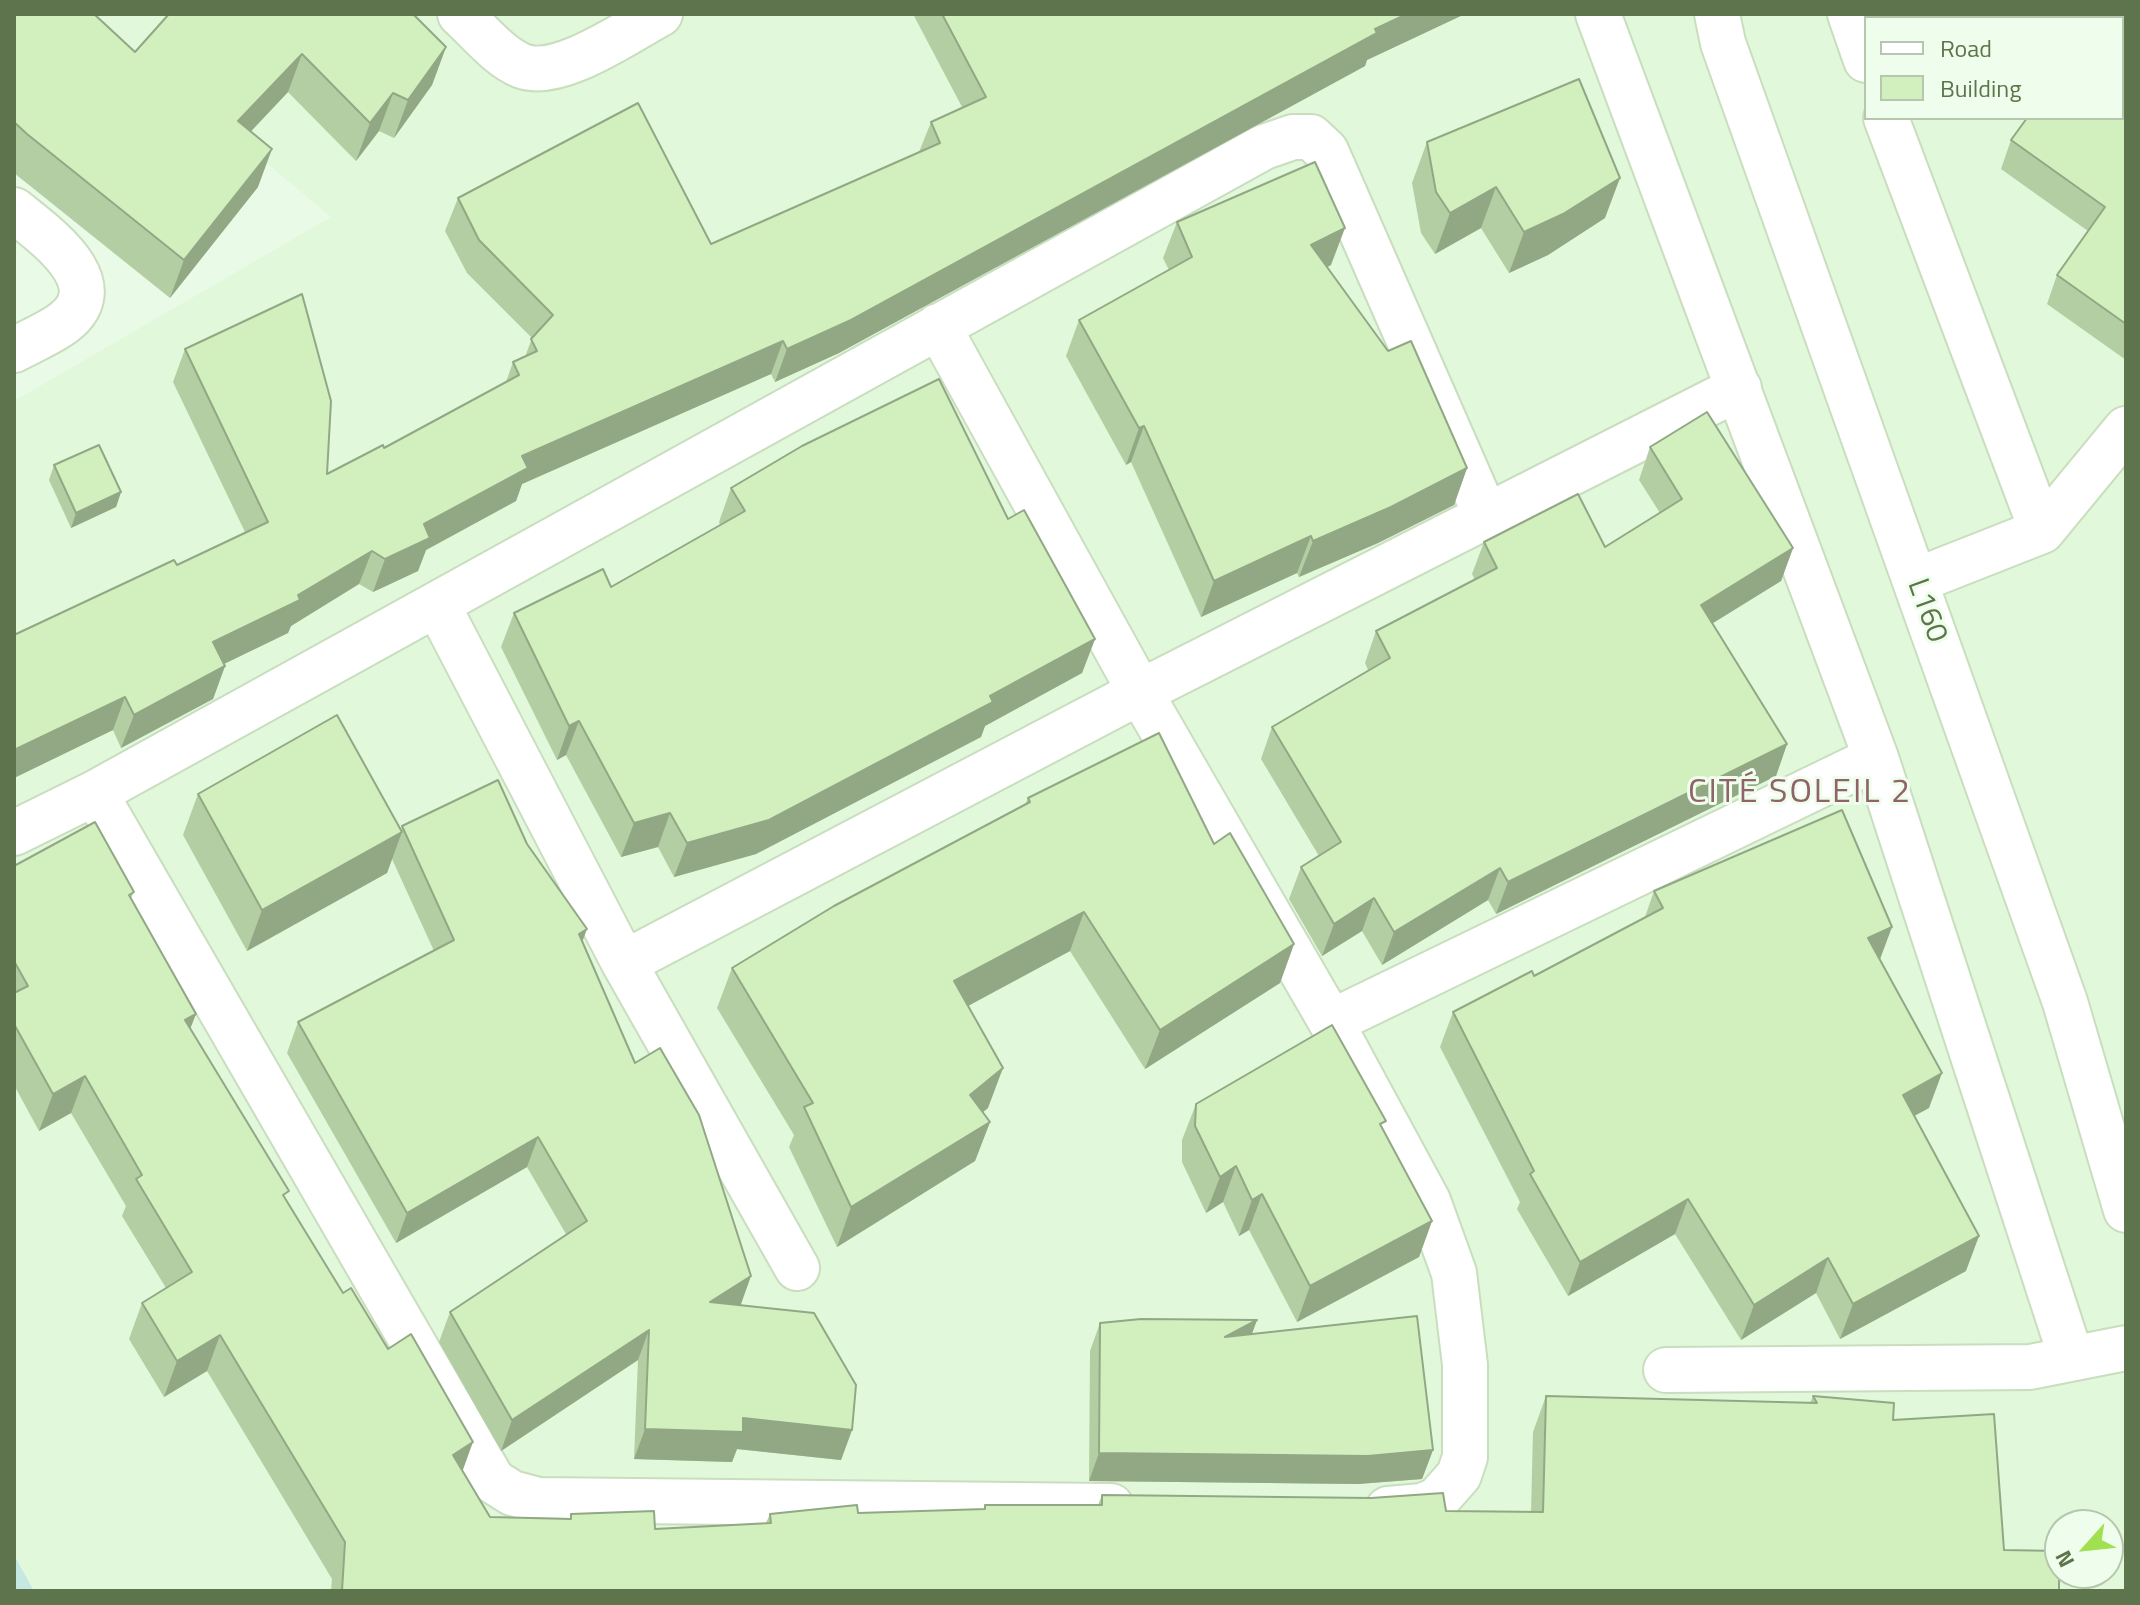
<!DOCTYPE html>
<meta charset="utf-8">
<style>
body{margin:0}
#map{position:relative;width:2140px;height:1605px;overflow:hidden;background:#e9fbe6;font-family:"Titillium Web",sans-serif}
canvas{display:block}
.frame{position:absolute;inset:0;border:16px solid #5d744c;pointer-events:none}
.legend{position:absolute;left:1864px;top:16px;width:260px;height:104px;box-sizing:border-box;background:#effeec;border:2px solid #b5c7ac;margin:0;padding:10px 14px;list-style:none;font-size:24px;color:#5d744c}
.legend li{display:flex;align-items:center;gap:16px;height:40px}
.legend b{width:40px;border:2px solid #b5c7ac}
.north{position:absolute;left:2044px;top:1509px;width:80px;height:80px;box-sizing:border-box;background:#effeec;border:2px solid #b5c7ac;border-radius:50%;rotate:243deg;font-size:22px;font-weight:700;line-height:32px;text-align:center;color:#5d744c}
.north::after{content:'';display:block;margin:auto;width:28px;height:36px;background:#a1e050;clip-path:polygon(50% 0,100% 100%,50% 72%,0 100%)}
</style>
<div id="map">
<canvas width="2140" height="1605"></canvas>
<div class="frame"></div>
<ul class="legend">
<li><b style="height:10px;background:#fff"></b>Road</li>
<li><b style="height:22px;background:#d1f0be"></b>Building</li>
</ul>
<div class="north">N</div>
</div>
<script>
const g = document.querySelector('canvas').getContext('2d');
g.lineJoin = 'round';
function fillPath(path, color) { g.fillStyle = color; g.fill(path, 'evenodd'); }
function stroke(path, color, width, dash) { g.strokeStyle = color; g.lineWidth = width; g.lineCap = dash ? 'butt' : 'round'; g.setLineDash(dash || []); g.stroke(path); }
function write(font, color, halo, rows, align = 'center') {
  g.font = font + ' "Titillium Web",sans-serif'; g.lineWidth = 6; g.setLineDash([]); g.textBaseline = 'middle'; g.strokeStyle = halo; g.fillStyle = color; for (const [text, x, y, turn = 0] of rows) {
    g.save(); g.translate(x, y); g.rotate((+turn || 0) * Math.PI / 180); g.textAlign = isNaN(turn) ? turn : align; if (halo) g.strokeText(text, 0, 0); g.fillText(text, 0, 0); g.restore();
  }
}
fillPath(new Path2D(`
 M 89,14 L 2126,14 L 2126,1591 L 34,1591 L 14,1555 L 14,401 L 331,217 ZM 1866,18 L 2122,18 L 2122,118 L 1866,118 ZM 2060,1525 L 2108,1525 L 2108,1573 L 2060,1573 Z`), '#e1f8da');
fillPath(new Path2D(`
 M 14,1555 L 34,1591 L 14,1591 Z`), '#c5e9e2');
const minor = new Path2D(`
 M 460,14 C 479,31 498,56 522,66 C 559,80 628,31 660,14
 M 1598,14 L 1876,758 L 2071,1357
 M 1717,14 L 1723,43 L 2065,1002 L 2126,1210
 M 1850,14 L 1866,60
 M 1988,18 L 1991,14
 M 1886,118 L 2042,531
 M 14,210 C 45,235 119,286 59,326 C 45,335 29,342 14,350
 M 938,326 L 1140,692 L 1331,1022 L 1428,1201 L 1454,1273 L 1465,1365 L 1465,1457 L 1459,1475 L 1437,1500 L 1422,1506 L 1388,1509
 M 1915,581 L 2042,531 L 2126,429
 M 437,604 L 624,963 L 797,1268
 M 95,793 L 493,1481 L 512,1493 L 538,1500 L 1111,1506
 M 14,833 L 95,793 L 1264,147 L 1293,137 L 1311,137 L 1326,151 L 1486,516
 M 624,963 L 1140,692 L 1739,388
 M 1331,1022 L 1876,758
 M 1666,1370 L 2030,1367 L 2126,1348`);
stroke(minor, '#c8debe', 48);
stroke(minor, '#fff', 44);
fillPath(new Path2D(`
 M 14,14 L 135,52 L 446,47 L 432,85 L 394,138 L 379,131 L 356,161 L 288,92 L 251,131 L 258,187 L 170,298 L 14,173 Z
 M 913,14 L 1465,14 L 1367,60 L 1365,66 L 839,353 L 775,382 L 771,374 L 522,484 L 516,501 L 426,550 L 418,571 L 373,592 L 359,584 L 291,626 L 288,633 L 224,664 L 225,666 L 213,699 L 121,748 L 113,730 L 14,778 L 177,565 L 245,532 L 173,382 L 185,349 L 327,474 L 384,448 L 506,382 L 513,362 L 525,357 L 532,338 L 467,273 L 445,231 L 458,198 L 711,244 L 919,152 L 931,122 L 962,107 Z
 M 2126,14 L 2126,360 L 2047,304 L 2057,275 L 2088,231 L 2001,169 L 2011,140 L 2122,118 Z
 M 1427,142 L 1605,218 L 1548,255 L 1509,273 L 1481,228 L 1435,254 L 1421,233 L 1412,183 Z
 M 1177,222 L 1331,265 L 1327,267 L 1467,468 L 1454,505 L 1378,543 L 1299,577 L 1297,573 L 1201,617 L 1131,462 L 1126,465 L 1066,356 L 1079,320 L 1169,270 L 1163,258 Z
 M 1650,447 L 1793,548 L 1781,581 L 1712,623 L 1787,744 L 1776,776 L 1496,914 L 1488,900 L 1382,965 L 1362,931 L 1322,956 L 1289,899 L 1301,867 L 1319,856 L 1261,759 L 1272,727 L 1368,670 L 1365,663 L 1376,631 L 1475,580 L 1472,574 L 1484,542 L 1605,547 L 1660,513 L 1639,480 Z
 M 54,465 L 121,492 L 116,507 L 71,528 L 49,480 Z
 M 731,488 L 1008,519 L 1095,639 L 1082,673 L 985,726 L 981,737 L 756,854 L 674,877 L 658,847 L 621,857 L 566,755 L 557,760 L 501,647 L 514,613 L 611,587 L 720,525 L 719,522 Z
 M 198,794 L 401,830 L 402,826 L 527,844 L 582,942 L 741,1305 L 852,1430 L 841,1460 L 737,1449 L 732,1462 L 634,1459 L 638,1360 L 501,1451 L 439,1342 L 450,1312 L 566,1234 L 527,1167 L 396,1243 L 287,1053 L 298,1022 L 434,951 L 392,859 L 387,873 L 247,951 L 183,835 Z
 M 1028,798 L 1214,844 L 1294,944 L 1280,983 L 1145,1069 L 1070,951 L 968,1006 L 988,1108 L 983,1112 L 990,1122 L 975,1161 L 837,1247 L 789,1147 L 794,1135 L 717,1008 L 732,968 L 1025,805 Z
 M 14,866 L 134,892 L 131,898 L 190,1028 L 286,1200 L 343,1293 L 462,1471 L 490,1517 L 570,1518 L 571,1514 L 655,1529 L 766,1523 L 770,1514 L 858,1513 L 984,1509 L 985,1505 L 1098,1505 L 1102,1495 L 1446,1511 L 1531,1512 L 1533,1432 L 1546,1396 L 1810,1403 L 1813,1396 L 1893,1420 L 2004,1550 L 2059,1591 L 331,1591 L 332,1579 L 207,1371 L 164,1397 L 129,1339 L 142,1303 L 166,1288 L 122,1216 L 126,1206 L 71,1113 L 39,1131 L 14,1085 Z
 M 1654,891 L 1880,960 L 1929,1108 L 1914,1116 L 1966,1271 L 1840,1339 L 1816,1293 L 1741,1340 L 1675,1234 L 1568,1296 L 1517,1209 L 1520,1202 L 1440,1047 L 1453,1012 L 1534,976 L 1645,917 Z
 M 1196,1104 L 1383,1130 L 1432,1221 L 1419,1257 L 1297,1322 L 1249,1230 L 1239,1236 L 1223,1202 L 1206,1213 L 1182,1162 L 1182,1140 Z
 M 1257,1320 L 1252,1334 L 1433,1450 L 1422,1479 L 1358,1484 L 1089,1481 L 1090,1351 L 1100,1323 Z`), '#b4cea3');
fillPath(new Path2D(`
 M 1407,14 L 1465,14 L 1367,60 L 1365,66 L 839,353 L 775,382 L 787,349 L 1375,29 Z
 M 446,47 L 432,85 L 394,138 L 408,100 Z
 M 302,54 L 288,92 L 224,160 L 238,121 Z
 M 393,93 L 379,131 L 356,161 L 370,123 Z
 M 272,149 L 258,187 L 170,298 L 184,260 Z
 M 1620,178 L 1605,218 L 1548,255 L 1509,273 L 1524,232 Z
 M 1496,187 L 1481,228 L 1435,254 L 1450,213 Z
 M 1345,228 L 1331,265 L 1298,282 L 1311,245 Z
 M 783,341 L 771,374 L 522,484 L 516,501 L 426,550 L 418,571 L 373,592 L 385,559 L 424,524 L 522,456 Z
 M 1144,426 L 1131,462 L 1126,465 L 1139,428 Z
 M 1467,468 L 1454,505 L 1378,543 L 1299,577 L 1313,541 Z
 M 121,492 L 116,507 L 71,528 L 76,513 Z
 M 1311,536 L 1297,573 L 1201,617 L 1214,581 Z
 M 1793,548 L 1781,581 L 1689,638 L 1701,605 Z
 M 372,551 L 359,584 L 291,626 L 288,633 L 201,675 L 213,642 L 298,595 Z
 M 1095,639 L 1082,673 L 985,726 L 981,737 L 756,854 L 674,877 L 687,843 L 990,696 Z
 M 225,666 L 213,699 L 121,748 L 134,715 Z
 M 125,697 L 113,730 L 14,778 L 14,750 Z
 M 579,721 L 566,755 L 557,760 L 569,726 Z
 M 1787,744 L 1776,776 L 1496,914 L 1508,882 Z
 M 670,813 L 658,847 L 621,857 L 634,823 Z
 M 402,832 L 387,873 L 247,951 L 262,910 Z
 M 1500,868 L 1488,900 L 1382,965 L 1394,932 Z
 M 1374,898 L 1362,931 L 1322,956 L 1334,924 Z
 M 1084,912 L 1070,951 L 940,1021 L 954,981 Z
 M 1892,927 L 1879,962 L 1868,938 Z
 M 587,929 L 576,959 L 579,934 Z
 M 1294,944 L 1280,983 L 1145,1069 L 1160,1030 Z
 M 196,1014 L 182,1050 L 185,1020 Z
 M 1003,1068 L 988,1108 L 956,1134 L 970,1095 Z
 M 1942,1073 L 1929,1108 L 1890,1129 L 1903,1095 Z
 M 85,1076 L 71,1113 L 39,1131 L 53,1094 Z
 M 990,1122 L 975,1161 L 837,1247 L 851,1207 Z
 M 538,1137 L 527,1167 L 396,1243 L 407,1213 Z
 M 1236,1166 L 1223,1202 L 1206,1213 L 1220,1177 Z
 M 1262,1194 L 1249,1230 L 1239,1236 L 1252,1200 Z
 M 1688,1199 L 1675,1234 L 1568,1296 L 1580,1262 Z
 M 1432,1221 L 1419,1257 L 1297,1322 L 1310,1286 Z
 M 1979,1236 L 1966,1271 L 1840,1339 L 1853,1304 Z
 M 1828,1258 L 1816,1293 L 1741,1340 L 1754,1305 Z
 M 751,1276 L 740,1307 L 710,1302 Z
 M 1257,1320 L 1246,1349 L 1225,1337 Z
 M 649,1330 L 638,1360 L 501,1451 L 512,1420 Z
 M 220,1335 L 207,1371 L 164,1397 L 177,1361 Z
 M 743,1418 L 852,1430 L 841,1460 L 737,1449 L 732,1462 L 634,1459 L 645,1429 Z
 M 473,1442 L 460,1478 L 453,1455 Z
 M 1433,1450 L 1422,1479 L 1358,1484 L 1089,1481 L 1099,1453 Z`), '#92a885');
const building = new Path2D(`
 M 14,14 L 94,14 L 135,52 L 169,14 L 413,14 L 446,47 L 408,100 L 393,93 L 370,123 L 302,54 L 238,121 L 272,149 L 184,260 L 27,134 L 14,122 Z
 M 942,14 L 1407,14 L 1375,29 L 1377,33 L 851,320 L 787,349 L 783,341 L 522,456 L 528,468 L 424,524 L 430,538 L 385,559 L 372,551 L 298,595 L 300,600 L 213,642 L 225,666 L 134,715 L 125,697 L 14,750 L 14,635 L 174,560 L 177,565 L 268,522 L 185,349 L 302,294 L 331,401 L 327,474 L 383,445 L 384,448 L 519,375 L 513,362 L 537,351 L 531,339 L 553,315 L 479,240 L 458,198 L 638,103 L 711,244 L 940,143 L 931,122 L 986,97 Z
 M 2091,14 L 2126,14 L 2126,324 L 2057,275 L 2105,207 L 2011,140 L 2027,118 L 2122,118 L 2122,18 L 2088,18 Z
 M 1579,79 L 1620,178 L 1563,214 L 1524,232 L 1496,187 L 1450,213 L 1436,192 L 1427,142 Z
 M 1315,162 L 1345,228 L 1311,245 L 1388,351 L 1411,341 L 1467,468 L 1391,507 L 1313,541 L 1311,536 L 1214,581 L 1144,426 L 1139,428 L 1079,320 L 1192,257 L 1177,222 Z
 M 939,379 L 1008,519 L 1024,510 L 1095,639 L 990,696 L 993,702 L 769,820 L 687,843 L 670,813 L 634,823 L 579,721 L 569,726 L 514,613 L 603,569 L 611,587 L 745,511 L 731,488 L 802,446 Z
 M 1707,412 L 1793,548 L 1701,605 L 1787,744 L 1508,882 L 1500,868 L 1394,932 L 1374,898 L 1334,924 L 1301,867 L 1341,842 L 1272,727 L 1390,658 L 1376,631 L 1497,568 L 1484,542 L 1578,494 L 1605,547 L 1682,499 L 1650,447 Z
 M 99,445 L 121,492 L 76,513 L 54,465 Z
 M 337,715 L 402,832 L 262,910 L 198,794 Z
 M 1159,733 L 1214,844 L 1230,833 L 1294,944 L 1160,1030 L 1084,912 L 954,981 L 1003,1068 L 970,1095 L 990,1122 L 851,1207 L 804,1107 L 813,1103 L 732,968 L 834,906 L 1030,802 L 1028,798 Z
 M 498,780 L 527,844 L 587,929 L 579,934 L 635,1063 L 660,1048 L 699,1115 L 751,1276 L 710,1302 L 814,1313 L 856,1385 L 852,1430 L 743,1418 L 743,1432 L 645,1429 L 649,1330 L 512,1420 L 450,1312 L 587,1221 L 538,1137 L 407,1213 L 298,1022 L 454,940 L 402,826 Z
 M 1842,810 L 1892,927 L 1868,938 L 1942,1073 L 1903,1095 L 1979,1236 L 1853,1304 L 1828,1258 L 1754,1305 L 1688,1199 L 1580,1262 L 1530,1174 L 1534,1171 L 1453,1012 L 1532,971 L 1534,976 L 1663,908 L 1654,891 Z
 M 95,822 L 134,892 L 129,895 L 196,1014 L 185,1020 L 289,1191 L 283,1195 L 343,1293 L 351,1288 L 388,1349 L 411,1334 L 473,1442 L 453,1455 L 490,1517 L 571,1519 L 571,1514 L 654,1511 L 655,1529 L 771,1523 L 770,1514 L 857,1505 L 858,1513 L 985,1509 L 985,1505 L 1102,1505 L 1102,1495 L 1371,1498 L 1443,1493 L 1446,1511 L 1543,1512 L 1546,1396 L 1817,1403 L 1813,1396 L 1894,1403 L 1893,1420 L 1994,1414 L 2004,1550 L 2059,1551 L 2059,1591 L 342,1591 L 345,1542 L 220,1335 L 177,1361 L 142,1303 L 192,1272 L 136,1179 L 142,1175 L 85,1076 L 53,1094 L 14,1024 L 14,993 L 28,986 L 14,961 L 14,866 Z
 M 1332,1025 L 1386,1121 L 1380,1124 L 1432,1221 L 1310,1286 L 1262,1194 L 1252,1200 L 1236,1166 L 1220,1177 L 1195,1126 L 1196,1104 Z
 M 1417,1316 L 1433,1450 L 1368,1456 L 1099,1453 L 1100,1323 L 1141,1319 L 1257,1320 L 1225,1337 Z`);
fillPath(building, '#d1f0be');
stroke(building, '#92a885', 2);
write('30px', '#5d744c', '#effeec', [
 ["L160",1926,611,70]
]);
g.letterSpacing = '2px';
write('34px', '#906368', '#effeec', [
 ["CITÉ SOLEIL 2",1800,794]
]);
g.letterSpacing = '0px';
</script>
